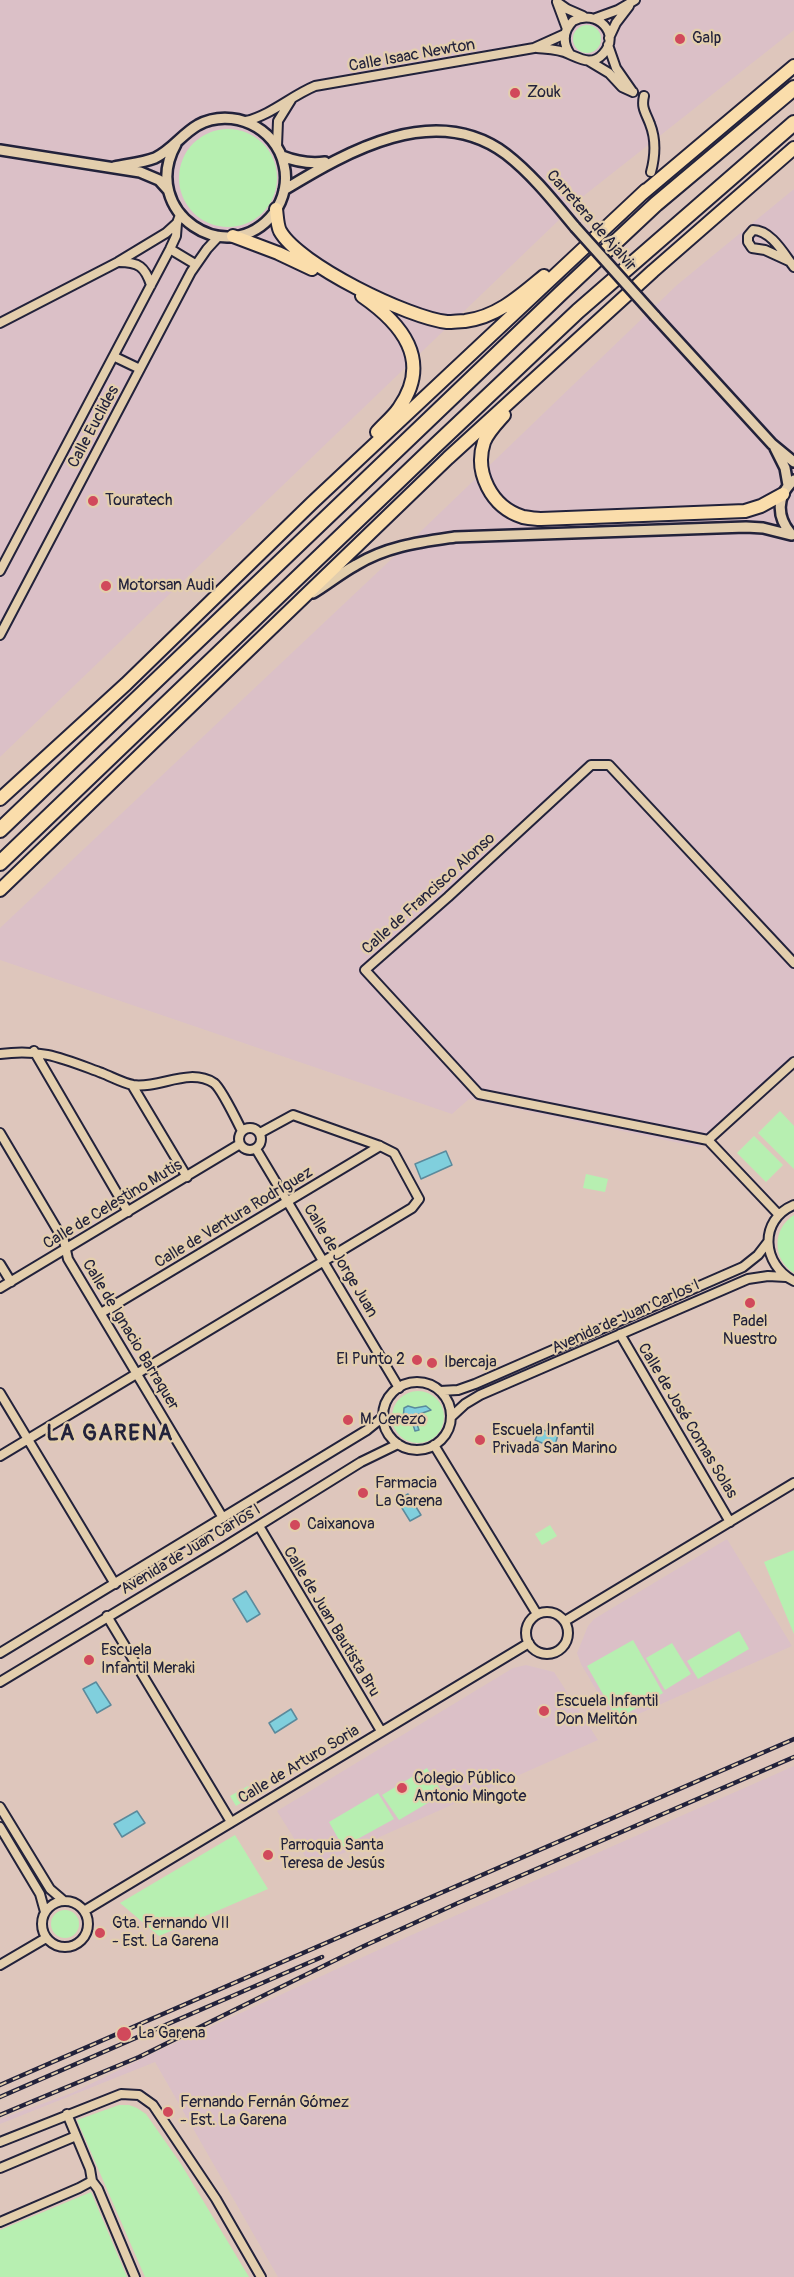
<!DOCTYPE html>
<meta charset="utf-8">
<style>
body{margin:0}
canvas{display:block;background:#dec6bc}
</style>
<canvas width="794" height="2277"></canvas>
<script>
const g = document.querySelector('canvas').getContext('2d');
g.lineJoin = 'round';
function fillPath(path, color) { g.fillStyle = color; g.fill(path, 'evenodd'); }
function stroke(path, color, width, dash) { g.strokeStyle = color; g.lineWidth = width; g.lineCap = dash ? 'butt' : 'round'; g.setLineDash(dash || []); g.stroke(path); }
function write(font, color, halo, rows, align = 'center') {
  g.font = font + ' Pangolin,sans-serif'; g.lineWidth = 4.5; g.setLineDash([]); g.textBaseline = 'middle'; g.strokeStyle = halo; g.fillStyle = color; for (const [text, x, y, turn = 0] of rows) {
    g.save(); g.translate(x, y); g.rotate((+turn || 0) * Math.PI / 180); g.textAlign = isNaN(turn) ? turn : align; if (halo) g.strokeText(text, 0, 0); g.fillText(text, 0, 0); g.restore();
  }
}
fillPath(new Path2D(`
 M 0,0 L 794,0 L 794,30 L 586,194 L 0,757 Z
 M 794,189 L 794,1062 L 699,1147 L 469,1099 L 452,1114 L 0,960 L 0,928 L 417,535 L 677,285 Z
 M 727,1539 L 792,1646 L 616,1724 L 581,1664 L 577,1653 L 588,1626 L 594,1619 Z
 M 526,1665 L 554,1672 L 598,1740 L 312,1867 L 277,1811 L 513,1668 Z
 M 794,1766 L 794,2277 L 278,2277 L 155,2062 L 0,2124 L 0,2119 L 72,2093 L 162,2049 L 398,1941 Z`), '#dbc0c7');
fillPath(new Path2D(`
 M573 39a14 14 0 1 1 28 0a14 14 0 1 1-28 0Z
 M179 178a49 49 0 1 1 98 0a49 49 0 1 1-98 0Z
 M 780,1111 L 794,1126 L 794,1169 L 758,1133 Z
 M 754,1136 L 783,1165 L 766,1182 L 737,1153 Z
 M 586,1174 L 608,1179 L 605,1192 L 583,1188 Z
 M 794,1215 L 794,1273 C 772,1259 772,1229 794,1215 Z
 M392 1417a26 26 0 1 1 52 0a26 26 0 1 1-52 0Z
 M 550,1525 L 557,1536 L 542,1545 L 535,1534 Z
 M 794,1550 L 794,1634 L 764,1562 Z
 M 739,1631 L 749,1649 L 698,1679 L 687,1661 Z
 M 633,1640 L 663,1693 L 617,1719 L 587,1666 Z
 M 672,1643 L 691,1674 L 665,1690 L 646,1658 Z
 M 427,1768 L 443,1794 L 399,1820 L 382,1795 Z
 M 248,1786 L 254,1795 L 236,1806 L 230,1796 Z
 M 378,1793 L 394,1819 L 343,1847 L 329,1822 Z
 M 235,1835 L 268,1889 L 159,1936 L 120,1903 Z
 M51 1924a14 14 0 1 1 28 0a14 14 0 1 1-28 0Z
 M 119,2105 L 129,2105 L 137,2108 L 146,2114 L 181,2164 L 249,2277 L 145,2277 L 77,2120 Z
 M 91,2192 L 127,2277 L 0,2277 L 0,2230 Z`), '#b7efb1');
const water = new Path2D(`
 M 446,1151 L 452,1165 L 421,1179 L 415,1164 Z
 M 408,1406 L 415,1408 L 426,1406 L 431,1410 L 414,1416 L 419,1430 L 415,1431 L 411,1418 L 403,1421 L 404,1408 Z
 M 540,1429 L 558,1435 L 554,1448 L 535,1440 Z
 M 408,1494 L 421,1515 L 410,1521 L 397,1500 Z
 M 246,1591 L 260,1614 L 247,1622 L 233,1599 Z
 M 96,1682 L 111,1705 L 97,1713 L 83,1689 Z
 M 291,1709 L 297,1719 L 275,1733 L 269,1723 Z
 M 137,1811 L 145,1823 L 122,1837 L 114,1824 Z`);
fillPath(water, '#80cfdd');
stroke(water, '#5a8a9c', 1.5);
const minor = new Path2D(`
 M 596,18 L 618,10 L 635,0
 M 567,29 L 557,2 L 567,9 L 583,16
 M 609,38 L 616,23 L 629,6
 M 608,45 L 616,68 L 632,91
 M 537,48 C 547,49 560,49 569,54 C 581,59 592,66 603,54 C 622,34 597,8 573,21 C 563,31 562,42 570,54
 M 589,61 L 609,73 L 622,87 L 633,92
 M 644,96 C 641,108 646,113 650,124 C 656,139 655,157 651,172
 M 246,121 C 271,115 291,96 315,86 L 534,48 L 565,34
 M 277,146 L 278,121 L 291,100
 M 170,249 L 195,264
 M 789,261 L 765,250 L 752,248 L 748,242 L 748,236 L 753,230 C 771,230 784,254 794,267
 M 119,262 C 139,262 145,267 151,285
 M 0,323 L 118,262 L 166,233 L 177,223
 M 115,357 L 140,369
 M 0,571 L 170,249 L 176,236 L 177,223 L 180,215
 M 0,635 L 191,272 L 207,249 L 219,236
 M 34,1051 L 128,1212
 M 0,1054 C 42,1048 64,1059 102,1073 C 112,1077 123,1083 133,1085 C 159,1089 189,1067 214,1083 C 221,1088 237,1121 242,1131
 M 132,1085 L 187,1177
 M239 1139a11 11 0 1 1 22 0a11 11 0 1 1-22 0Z
 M 0,1133 L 64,1241 L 68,1259 L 223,1518
 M 708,1140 L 794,1062
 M 256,1149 L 399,1388
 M 794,1205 C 758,1220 762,1265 794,1281
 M 779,1215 L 708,1140 L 479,1094 L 365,970 L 448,897 L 591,765 L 609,765 L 794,963
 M 0,1264 L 11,1282
 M 0,1288 L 240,1144
 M 101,1313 L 380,1146
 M 620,1334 L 730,1522
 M383 1416a34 34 0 1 1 68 0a34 34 0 1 1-68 0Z
 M 440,1391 L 458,1390 L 475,1384 L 743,1267 L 758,1255 L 768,1242
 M 0,1393 L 115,1584
 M 451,1417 L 465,1404 L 480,1395 L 748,1279 L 768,1276 L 786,1277
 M 434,1445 L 537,1614
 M 0,1456 L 412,1208 L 419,1199 L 394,1153 L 380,1146 L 293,1115 L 260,1133
 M 259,1526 L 381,1731
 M526 1633a21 21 0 1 1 42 0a21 21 0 1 1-42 0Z
 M 107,1616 L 231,1822
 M 565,1621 L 794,1483
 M 0,1653 L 367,1430 L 383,1417
 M 0,1682 L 221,1549 L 361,1462 L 398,1444
 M 0,1807 L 50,1889 L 64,1901
 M 0,1827 L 40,1894 L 45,1912
 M42 1924a23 23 0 1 1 46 0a23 23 0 1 1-46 0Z
 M 84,1911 L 529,1643
 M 0,1965 L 46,1938
 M 0,2142 L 121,2094 L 139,2095 L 153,2105 L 216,2199 L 261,2277
 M 0,2168 L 76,2136
 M 92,2181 L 98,2189 L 135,2277
 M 0,2222 L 79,2188 L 92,2181 L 90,2169 L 67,2114`);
const tertiary = new Path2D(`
 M 0,150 L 140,172 L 159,180 L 168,190
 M 282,156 C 297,162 309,164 325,162
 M 114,167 C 128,164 142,163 155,158 C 172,150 182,134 198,125 C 232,107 276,127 284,165 C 288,181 284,199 274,213 C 228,272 138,212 176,144
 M 284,190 C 348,151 435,101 506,154 C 533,175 554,202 575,227
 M 655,316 L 772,444 L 794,462
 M 775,448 L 785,468 L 788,485
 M 792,535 C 776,517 776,496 794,480
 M 313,593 C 328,584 341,573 356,565 C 387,546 421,542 455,537 L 746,527 L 763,528 L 791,535`);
const trunk = new Path2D(`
 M 642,194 L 794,66
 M 276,209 C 277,216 277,225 280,231 C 299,265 409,318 447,322 C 453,322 460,321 465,321 C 497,317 520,296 544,276
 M 233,236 L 278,253 L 312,269
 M 362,296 C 401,323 433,360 399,408 C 393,417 384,424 377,432
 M 504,415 C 497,423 488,432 484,442 C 474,472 491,507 523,517 C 529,518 535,519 541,519 L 745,511 L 761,506 L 783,494
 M 0,799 L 126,684 L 312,503 L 646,190
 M 0,890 L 448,458 L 653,271 L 794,148`);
const motorway = new Path2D(`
 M 0,830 L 560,294 L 656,204 L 794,88
 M 0,863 L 436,445 L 578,311 L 794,123`);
stroke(minor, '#22223b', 12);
stroke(tertiary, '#22223b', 14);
stroke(trunk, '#22223b', 16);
stroke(motorway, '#22223b', 18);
stroke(minor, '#e3cead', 8);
stroke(tertiary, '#e3cead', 9);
stroke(trunk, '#faddab', 12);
stroke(motorway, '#faddab', 14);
const rail = new Path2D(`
 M 0,2085 L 794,1739
 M 0,2097 L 322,1957
 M 0,2115 L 139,2057 L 364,1946 L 458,1903 L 794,1757`);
stroke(rail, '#22223b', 4.5);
stroke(rail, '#e3cead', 2, [7]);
const tertiaryBridge = new Path2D(`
 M 575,227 L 655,316`);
stroke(tertiaryBridge, '#22223b', 14, []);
stroke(tertiaryBridge, '#e3cead', 9);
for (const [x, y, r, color] of [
 [680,39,6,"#d1495b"],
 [515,93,6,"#d1495b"],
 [93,501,6,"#d1495b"],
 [106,586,6,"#d1495b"],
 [750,1303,6,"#d1495b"],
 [417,1360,6,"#d1495b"],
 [432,1363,6,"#d1495b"],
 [348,1420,6,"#d1495b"],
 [480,1440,6,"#d1495b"],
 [363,1493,6,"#d1495b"],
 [295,1525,6,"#d1495b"],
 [89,1660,6,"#d1495b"],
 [544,1711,6,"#d1495b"],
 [402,1788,6,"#d1495b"],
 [268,1855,6,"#d1495b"],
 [100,1933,6,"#d1495b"],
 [124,2034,8,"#d1495b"],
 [168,2112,6,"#d1495b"]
]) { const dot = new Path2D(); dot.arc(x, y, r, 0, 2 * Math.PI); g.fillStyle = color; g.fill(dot); stroke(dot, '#e3cead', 2); }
write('16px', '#22223b', '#e3cead', [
 ["Galp",692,39],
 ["Zouk",527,93],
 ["Touratech",105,501],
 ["Motorsan Audi",118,586],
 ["Padel",750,1322,"center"],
 ["Nuestro",750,1340,"center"],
 ["El Punto 2",405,1360,"right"],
 ["Ibercaja",444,1363],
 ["M. Cerezo",360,1420],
 ["Escuela Infantil",492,1431],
 ["Privada San Marino",492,1449],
 ["Farmacia",375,1484],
 ["La Garena",375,1502],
 ["Caixanova",307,1525],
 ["Escuela",101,1651],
 ["Infantil Meraki",101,1669],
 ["Escuela Infantil",556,1702],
 ["Don Melitón",556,1720],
 ["Colegio Público",414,1779],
 ["Antonio Mingote",414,1797],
 ["Parroquia Santa",280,1846],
 ["Teresa de Jesús",280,1864],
 ["Gta. Fernando VII",112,1924],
 ["- Est. La Garena",112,1942],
 ["La Garena",138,2034],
 ["Fernando Fernán Gómez",180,2103],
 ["- Est. La Garena",180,2121]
], 'left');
write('16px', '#22223b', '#e3cead', [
 ["Calle Isaac Newton",412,56,-10],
 ["Carretera de Ajalvir",591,221,49],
 ["Calle Euclides",94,427,-62],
 ["Calle de Francisco Alonso",429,894,-42],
 ["Calle de Celestino Mutis",113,1205,-31],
 ["Calle de Ventura Rodríguez",234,1218,-31],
 ["Calle de Jorge Juan",340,1261,59],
 ["Avenida de Juan Carlos I",626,1317,-24],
 ["Calle de Ignacio Barraquer",130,1335,59],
 ["Calle de José Comas Solas",687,1421,59],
 ["Avenida de Juan Carlos I",191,1550,-31],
 ["Calle de Juan Bautista Bru",331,1622,59],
 ["Calle de Arturo Soria",299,1765,-31]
]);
g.letterSpacing = '1.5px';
write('bold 22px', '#22223b', '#e3cead', [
 ["LA GARENA",110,1434]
]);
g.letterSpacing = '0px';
</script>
